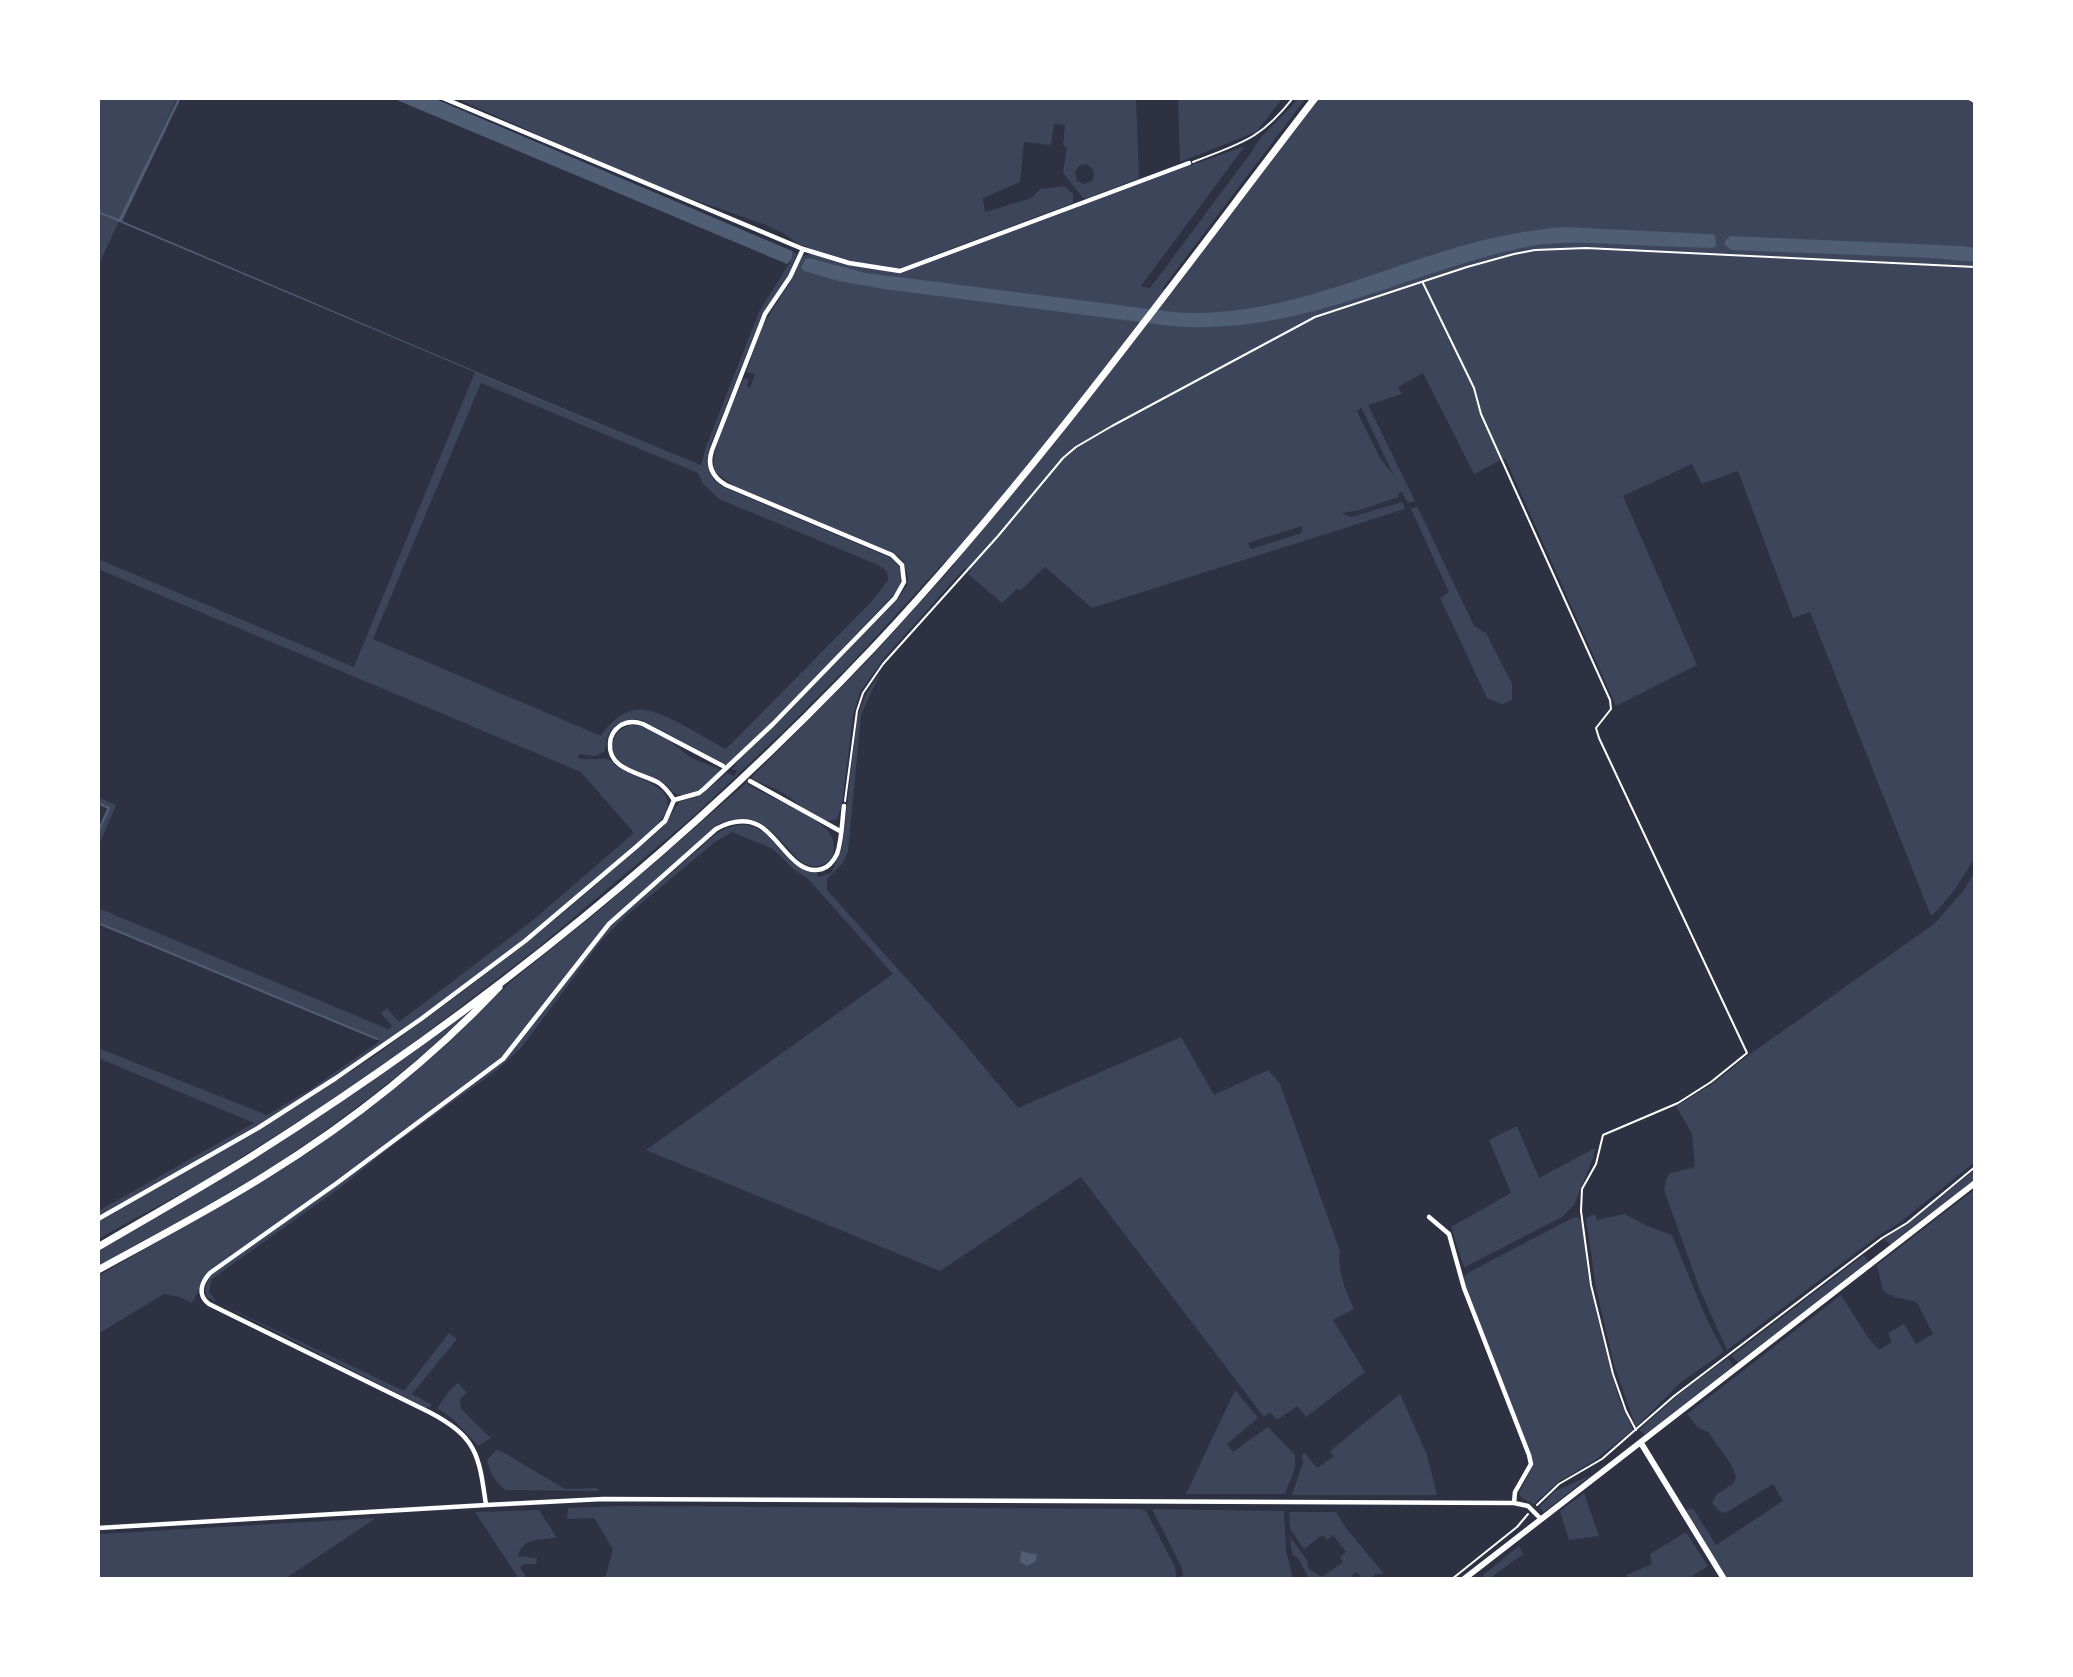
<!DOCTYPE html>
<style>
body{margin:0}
#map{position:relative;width:2073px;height:1677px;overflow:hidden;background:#2d3142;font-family:"Noto Sans",sans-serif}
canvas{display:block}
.frame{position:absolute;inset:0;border:100px solid #fff;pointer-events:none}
</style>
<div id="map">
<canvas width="2073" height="1677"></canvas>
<div class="frame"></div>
</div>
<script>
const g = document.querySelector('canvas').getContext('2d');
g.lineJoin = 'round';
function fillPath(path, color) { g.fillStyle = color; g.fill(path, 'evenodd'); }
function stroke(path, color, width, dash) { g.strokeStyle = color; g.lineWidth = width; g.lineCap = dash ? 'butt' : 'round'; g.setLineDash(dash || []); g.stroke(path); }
fillPath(new Path2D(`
 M 98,98 L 177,98 L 98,266 Z
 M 455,98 L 1136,98 L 1139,178 L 1088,198 L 1083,198 L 1063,173 L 1067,147 L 1063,146 L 1065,125 L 1054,124 L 1051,145 L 1024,142 L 1020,182 L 983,198 L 985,212 L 1031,198 L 1040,189 L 1064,186 L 1073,194 L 1073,203 L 929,257 L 940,259 L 1068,209 L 1245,146 L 1141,286 L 1150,288 L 1250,154 C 1262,131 1283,118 1298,98 L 1306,98 L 1162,289 L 1173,291 L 1319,98 L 1975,98 L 1975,857 C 1962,879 1950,899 1931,916 L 1810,612 L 1793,618 L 1738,471 L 1702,484 L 1692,464 L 1623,496 L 1697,665 L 1616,706 L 1505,458 L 1474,474 L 1423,373 L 1398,387 L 1402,394 L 1368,405 L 1415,501 L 1408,503 L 1402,492 L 1398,494 L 1399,497 L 1360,510 L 1342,513 L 1351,517 L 1402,502 L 1405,509 L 1092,608 L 1045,567 L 1021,590 L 1017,589 L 1002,603 L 968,574 L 971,570 L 965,568 L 885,657 L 860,692 L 853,715 L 842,805 L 837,819 C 820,828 795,799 781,792 C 771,786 761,784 751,778 L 747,784 C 770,798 808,811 826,829 C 842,844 833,872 808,865 C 801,863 796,857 792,852 C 769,829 755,808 719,824 L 606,925 L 518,1039 L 500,1059 L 337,1181 L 208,1272 L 192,1303 L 180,1297 L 164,1294 L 98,1334 L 98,1276 L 257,1185 L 311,1151 L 401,1082 L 514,979 L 596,913 L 744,785 L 867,661 L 955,564 L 946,560 L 851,664 L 786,729 L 695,815 L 539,947 L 395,1057 L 316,1110 L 204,1181 L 98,1239 L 98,1222 L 279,1117 L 370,1059 L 461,993 L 557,918 L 663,827 L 679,802 L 701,795 L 727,773 L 734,776 L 737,771 L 732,769 L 740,759 L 900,596 L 907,585 L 908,577 L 903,561 L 898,556 L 736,487 L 715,472 C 708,448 734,402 744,378 L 749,379 L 747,386 L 750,388 L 755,374 L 746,372 L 763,325 L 790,282 L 803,256 L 810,254 L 812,249 L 798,244 L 783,233 L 763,224 L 655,186 ZM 1086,164 L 1093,169 L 1094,176 L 1091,182 L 1084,184 L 1077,181 L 1075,172 L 1079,166 ZM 1361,408 L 1362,409 L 1394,476 L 1380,458 L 1357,411 ZM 1302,526 L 1302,532 L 1299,534 L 1251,549 L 1248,543 Z
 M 1178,98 L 1283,98 L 1256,132 L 1180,162 Z
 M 792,251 L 797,254 L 787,277 L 761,317 L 710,446 C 705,464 707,478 725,488 L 891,558 C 903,567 904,578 897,591 L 773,722 L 726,765 L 642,720 C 628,717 614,722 608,736 C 606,742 607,746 604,752 L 595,756 L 579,754 L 578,758 C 588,761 603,757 610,760 C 614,763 618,768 623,770 C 645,782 687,790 658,824 C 556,916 448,1004 332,1079 C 256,1128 177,1172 98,1217 L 98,1211 L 254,1123 L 98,1058 L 98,1048 L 267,1115 L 311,1089 L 380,1041 L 98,923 L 98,908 L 388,1029 L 392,1026 L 381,1013 L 387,1008 L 399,1022 L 533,920 L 634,833 L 581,772 L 98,569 L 98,559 L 354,667 L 475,372 L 701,465 L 706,447 L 759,312 L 792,259 ZM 481,383 L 698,473 L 703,484 L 719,499 L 878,565 L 887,571 L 888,580 L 873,600 L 726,749 C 706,739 667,713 646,710 C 626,707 611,721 601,736 L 373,639 Z
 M 1417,506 L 1474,626 L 1486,633 L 1512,684 L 1512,700 L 1502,704 L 1487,698 L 1440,598 L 1449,592 L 1411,509 Z
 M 881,671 L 861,715 L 848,852 L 842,864 L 827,879 L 827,890 L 959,1037 L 1018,1108 L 1181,1037 L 1214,1095 L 1268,1070 L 1280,1084 L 1340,1251 C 1337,1269 1346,1292 1354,1309 L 1333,1320 L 1365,1372 L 1306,1417 L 1297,1406 L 1277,1420 L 1270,1412 L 1264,1417 L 1081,1177 L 940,1271 L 646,1150 L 893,974 L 808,879 L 793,869 L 773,849 L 732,832 L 715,842 L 625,917 L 602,940 L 521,1048 L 497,1070 L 392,1146 L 341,1187 L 212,1279 L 209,1292 L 217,1302 L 404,1391 L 449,1333 L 457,1339 L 412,1394 L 432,1405 L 430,1407 L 426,1408 L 207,1297 L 204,1288 L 212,1274 L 332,1189 L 504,1061 L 611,925 L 717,833 C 773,801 774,871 817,872 L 818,877 L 831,873 L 842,848 L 857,718 L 865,696 Z
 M 630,725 C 650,725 670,741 685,753 C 695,762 709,763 721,770 C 712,781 696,796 680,795 C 672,794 669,786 663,782 C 647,772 605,767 614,739 C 617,731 623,728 630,725 Z
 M 98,797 L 116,805 L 98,847 L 98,830 L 107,808 L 98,804 Z
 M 1975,871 L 1975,1162 L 1898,1224 L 1881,1234 L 1727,1350 L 1700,1290 L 1664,1190 L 1666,1180 L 1670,1173 L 1695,1167 L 1692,1134 L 1676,1106 L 1711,1085 L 1746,1057 L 1934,924 L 1964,890 Z
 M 465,1011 L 469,1015 C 406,1071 340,1123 270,1168 C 214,1203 155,1234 98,1266 L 98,1251 L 251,1160 Z
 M 1517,1126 L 1539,1178 L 1595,1148 L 1594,1156 L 1574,1205 L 1562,1217 L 1465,1267 L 1463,1265 L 1451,1227 L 1511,1193 L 1489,1140 Z
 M 1975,1170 L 1975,1179 L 1891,1245 L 1884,1239 Z
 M 1975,1189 L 1975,1579 L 1728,1579 L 1685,1511 L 1690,1508 L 1694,1510 L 1716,1545 L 1783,1501 L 1773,1484 L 1729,1511 L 1721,1513 L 1712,1503 L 1716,1495 L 1734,1483 L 1736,1476 L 1731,1464 L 1708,1432 L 1698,1428 L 1687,1414 L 1841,1295 L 1867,1336 L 1879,1350 L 1892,1342 L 1888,1333 L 1904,1324 L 1916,1344 L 1933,1334 L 1917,1302 L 1894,1297 L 1883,1291 L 1877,1265 Z
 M 1594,1214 L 1597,1220 L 1625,1214 L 1645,1225 L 1672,1235 L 1706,1318 L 1724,1352 L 1680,1383 L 1636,1427 L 1614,1365 L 1596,1289 L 1586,1218 Z
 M 1578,1217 L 1582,1221 L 1588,1276 L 1601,1333 L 1619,1399 L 1633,1430 L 1594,1461 L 1558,1482 L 1534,1504 L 1522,1498 L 1519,1494 L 1533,1464 L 1532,1457 L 1463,1280 L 1466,1274 L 1572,1218 Z
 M 1864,1255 L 1869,1263 L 1738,1362 L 1731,1356 Z
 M 1728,1358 L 1732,1364 L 1731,1368 L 1645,1435 L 1639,1430 L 1679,1394 Z
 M 458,1383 L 467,1393 L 460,1399 L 461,1409 L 491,1438 L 478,1446 L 454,1420 L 437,1408 L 451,1389 Z
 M 1235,1390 L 1258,1418 L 1227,1444 L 1233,1452 L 1268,1427 L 1295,1455 L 1295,1468 L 1285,1494 L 1186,1494 Z
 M 1400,1394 L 1427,1455 L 1437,1495 L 1292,1495 L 1303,1462 L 1302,1455 L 1305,1453 L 1317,1468 L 1334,1456 L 1330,1451 Z
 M 496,1450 L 501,1451 L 565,1489 L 597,1488 L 599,1491 L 506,1490 C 495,1482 490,1473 487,1460 Z
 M 1591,1475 L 1544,1512 L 1539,1507 L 1555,1491 Z
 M 1584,1493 L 1599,1536 L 1569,1540 L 1560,1511 Z
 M 619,1506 L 1140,1509 L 1146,1511 L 1175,1567 L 1176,1576 L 1173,1579 L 605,1579 L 613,1549 L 594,1518 L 567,1519 L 568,1508 Z
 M 1152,1509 L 1284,1511 L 1286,1551 L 1293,1579 L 1179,1579 L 1183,1575 L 1181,1566 Z
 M 539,1510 L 557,1538 C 541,1540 522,1537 518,1556 L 537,1558 L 536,1564 L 525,1564 L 520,1567 L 527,1579 L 519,1579 L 475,1512 Z
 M 1289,1512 L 1336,1512 L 1346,1528 L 1384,1574 L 1376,1574 L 1370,1579 L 1363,1578 L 1356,1572 L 1352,1575 L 1354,1579 L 1309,1579 L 1299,1559 L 1292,1554 L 1290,1537 L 1307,1560 L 1308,1568 L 1322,1577 L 1343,1562 L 1340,1557 L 1346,1552 L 1333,1535 L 1327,1540 L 1322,1535 L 1304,1549 L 1290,1529 Z
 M 376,1518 L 285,1579 L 98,1579 L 98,1534 Z
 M 1686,1532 L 1708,1566 L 1688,1579 L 1628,1579 L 1626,1575 L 1652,1564 L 1650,1554 Z
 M 1519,1546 L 1523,1554 L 1489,1579 L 1482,1579 L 1483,1575 Z`), '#3c4559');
fillPath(new Path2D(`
 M 178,98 L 181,98 L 122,221 L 700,467 L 98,213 L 98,211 L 119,219 Z
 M 392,98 L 433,98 L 792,251 L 792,259 L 787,264 Z
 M 1563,227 L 1710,234 L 1715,235 L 1716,246 L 1712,248 C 1680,247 1648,246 1616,244 C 1588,243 1559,241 1531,246 C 1406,271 1303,337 1170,326 L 884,289 L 838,281 L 804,271 L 801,268 L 805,260 L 809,258 L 866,273 L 1173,312 C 1272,320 1365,274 1458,247 C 1492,237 1528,230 1563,227 Z
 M 1730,236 L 1961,246 L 1975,248 L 1975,262 L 1933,258 L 1731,250 L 1725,245 L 1725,241 Z
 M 1021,1551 L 1037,1555 L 1036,1561 L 1027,1566 L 1020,1562 Z`), '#4f5d75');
stroke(new Path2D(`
 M 98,803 L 109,808 L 98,832
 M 98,923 L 377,1039`), '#4f5d75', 2);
stroke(new Path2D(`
 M 1193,162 C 1241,143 1260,140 1293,98
 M 1423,283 L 1474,388 L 1481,414 L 1610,700 L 1611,709 L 1596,728 L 1599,738 L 1747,1053 L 1711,1082 L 1678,1103 L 1603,1135 L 1596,1164 L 1582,1189 L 1581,1211 L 1591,1285 L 1613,1374 L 1626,1411 L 1636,1430
 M 845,801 L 857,711 L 863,693 L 883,664 L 998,536 L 1063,458 L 1076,447 L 1112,426 L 1315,317 L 1467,267 L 1514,254 L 1535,250 L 1586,248 L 1975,267
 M 1537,1505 L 1559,1484 L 1602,1459 L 1674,1396 L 1882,1238 L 1907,1223 L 1975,1167
 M 1452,1579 L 1517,1527 L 1528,1514`), '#fff', 2);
stroke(new Path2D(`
 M 443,98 L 803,249 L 849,263 L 900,271 L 1189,163
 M 1970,98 L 1975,101
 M 750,781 L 840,831
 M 674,800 L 699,793 L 704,789 L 773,724 L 895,598 L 904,582 L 902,565 L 892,555 L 726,485 C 712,477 707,465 712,450 L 765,314 L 790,277 L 803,249
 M 674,800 C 670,794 665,787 659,783 C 642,773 608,770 610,744 C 610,736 615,729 621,725 C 628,721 635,721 643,724 L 723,766
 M 844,806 C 842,821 842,840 837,854 C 834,860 829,867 822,869 C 794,877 779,835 758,825 C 744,818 729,822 716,829 L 609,924 L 503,1059 L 337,1183 L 210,1273 C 201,1283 197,1295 209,1304 L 429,1412 C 477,1437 479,1455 486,1505 L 603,1499 L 1514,1503 L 1528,1506 L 1541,1519
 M 1429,1217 L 1449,1234 L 1464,1288 L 1529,1455 L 1531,1464 L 1515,1492 L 1514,1503
 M 98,1219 L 258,1128 L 336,1078 L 421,1019 L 525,941 L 636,847 L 665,821 L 674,800
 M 98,1528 L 486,1505`), '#fff', 4.5);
stroke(new Path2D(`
 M 1641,1443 L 1724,1579
 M 1464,1579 L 1975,1183`), '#fff', 6);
stroke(new Path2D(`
 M 98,1247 C 149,1217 201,1188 252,1156 C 478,1013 690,842 874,647 C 1035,475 1172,284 1315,98
 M 98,1270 C 154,1239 212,1209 266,1175 C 350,1123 431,1059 499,987`), '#fff', 7);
</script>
